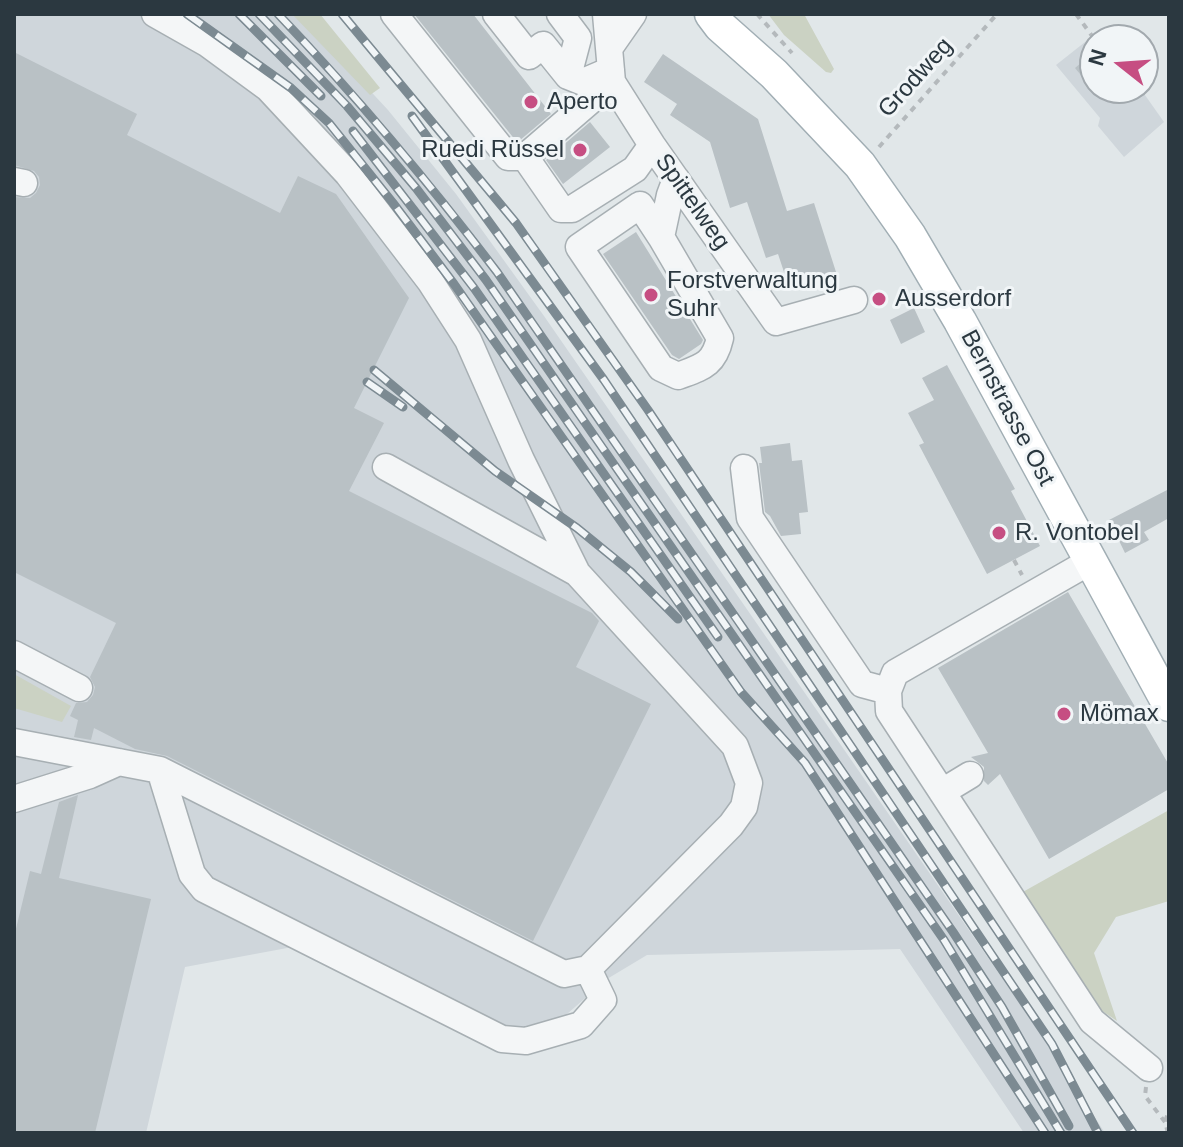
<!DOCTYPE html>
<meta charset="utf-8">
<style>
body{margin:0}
#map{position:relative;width:1183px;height:1147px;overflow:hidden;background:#e1e7e9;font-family:Helvetica,sans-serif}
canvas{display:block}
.frame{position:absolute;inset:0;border:16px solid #2b3840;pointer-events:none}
.north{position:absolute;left:1079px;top:24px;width:80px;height:80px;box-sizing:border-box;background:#f1f5f7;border:2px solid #a2a9ae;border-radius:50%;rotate:287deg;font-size:22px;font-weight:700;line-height:32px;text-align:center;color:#2b3840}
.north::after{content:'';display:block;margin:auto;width:28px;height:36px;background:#c64e82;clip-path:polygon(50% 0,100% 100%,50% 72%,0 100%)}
</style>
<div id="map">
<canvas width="1183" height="1147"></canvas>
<div class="frame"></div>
<div class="north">N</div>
</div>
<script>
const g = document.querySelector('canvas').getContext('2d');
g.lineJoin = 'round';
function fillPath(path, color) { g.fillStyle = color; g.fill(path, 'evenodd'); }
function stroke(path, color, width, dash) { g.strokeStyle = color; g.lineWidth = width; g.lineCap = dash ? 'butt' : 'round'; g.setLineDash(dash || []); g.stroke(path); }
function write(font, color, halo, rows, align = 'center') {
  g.font = font + ' Helvetica,sans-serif'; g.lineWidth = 6; g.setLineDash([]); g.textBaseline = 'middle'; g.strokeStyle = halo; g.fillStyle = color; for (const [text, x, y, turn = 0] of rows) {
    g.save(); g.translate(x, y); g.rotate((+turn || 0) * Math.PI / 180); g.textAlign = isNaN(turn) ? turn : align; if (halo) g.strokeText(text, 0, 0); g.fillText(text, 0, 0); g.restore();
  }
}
fillPath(new Path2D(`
 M 14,14 L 299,14 L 388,110 L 456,194 L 544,316 L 1036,1027 L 1105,1133 L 1024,1133 L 900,949 L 647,955 L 607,979 L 543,1035 L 506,1035 L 314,943 L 185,967 L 146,1133 L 14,1133 Z
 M 1099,31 L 1106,40 L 1095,40 L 1095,88 L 1140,88 L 1164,122 L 1124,157 L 1098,126 L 1100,118 L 1056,65 Z`), '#cfd6db');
fillPath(new Path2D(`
 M 292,14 L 320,14 L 380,88 L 370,95 Z
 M 768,14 L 804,14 L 834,69 L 831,73 L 826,72 L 784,35 Z
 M 14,674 L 71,706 L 62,722 L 14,708 Z
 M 1169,810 L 1169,901 L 1116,917 L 1094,953 L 1117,1021 L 1089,1002 L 1021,893 Z`), '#cbd2c3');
fillPath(new Path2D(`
 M 414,14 L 473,14 L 551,114 L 519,141 L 516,141 Z
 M 14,52 L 137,114 L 127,135 L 280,213 L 298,176 L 336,194 L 409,298 L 354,408 L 384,423 L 349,491 L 592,613 L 599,621 L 576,667 L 651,704 L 533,941 L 167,756 L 135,749 L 94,728 L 91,740 L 74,737 L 78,720 L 70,716 L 76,703 L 87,702 L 93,695 L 95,687 L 90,677 L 116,623 L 14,572 L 14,197 L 30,198 L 36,193 L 40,185 L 39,177 L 34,171 L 14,165 Z
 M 663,54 L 758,119 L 787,211 L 814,203 L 836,272 L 789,287 L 778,254 L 766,258 L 747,202 L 730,208 L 710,142 L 670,115 L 677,104 L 644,82 Z
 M 1087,58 L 1095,67 L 1095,92 L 1075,68 Z
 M 590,122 L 610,147 L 563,184 L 546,160 Z
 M 636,232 L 703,340 L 701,344 L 679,359 L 672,355 L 603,254 Z
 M 914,308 L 925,332 L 901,344 L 890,320 Z
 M 947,365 L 1015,489 L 1011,491 L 1040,546 L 987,574 L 919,445 L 924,443 L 908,413 L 934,400 L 922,378 Z
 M 790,443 L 792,461 L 802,460 L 808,512 L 799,513 L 801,534 L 781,536 L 770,516 L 765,512 L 759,463 L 762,463 L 760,447 Z
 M 1169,489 L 1169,518 L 1144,532 L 1149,540 L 1125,553 L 1109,520 Z
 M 1068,592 L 1169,765 L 1169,789 L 1049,859 L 1000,774 L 988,785 L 984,781 L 984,767 L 971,757 L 988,753 L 938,668 Z
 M 78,795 L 59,878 L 151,899 L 95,1133 L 14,1133 L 14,937 L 30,871 L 41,874 L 59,802 Z`), '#b9c1c5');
const minor = new Path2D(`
 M 155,14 L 208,44 L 268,88 L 348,174 L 430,281 L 468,340 L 521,460 L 577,573 L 735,746 L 749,783 L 744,807 L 731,825 L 588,969 L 603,1000 L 581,1025 L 526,1041 L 502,1039 L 204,889 L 192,874 L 160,770
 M 394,14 L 508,157 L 525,157
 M 496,14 L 529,56 L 543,45 L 568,76 L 583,82 L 611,70
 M 560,14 L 578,38 L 568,76
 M 606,14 L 612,82 L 652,145 L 776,322 L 854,300
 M 610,47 L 633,14
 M 612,82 L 525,157 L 561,209 L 572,209 L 635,169 L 652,145
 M 14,181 L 24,183
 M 661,237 L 640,205 L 579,247 L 661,368 L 678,376 C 702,367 714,365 720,338 L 661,237 L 670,195 L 676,179
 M 386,467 L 577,573
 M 744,468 L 750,518 L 862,684 L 888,691
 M 1089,562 L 895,673 L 888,691 L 889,711 L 1092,1021 L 1149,1068
 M 14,654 L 79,688
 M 14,742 L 160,770 L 564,974 L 588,969
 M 942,792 L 970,775
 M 14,799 L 90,775 L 119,762`);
const major = new Path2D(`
 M 711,14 L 720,26 L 774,74 L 860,165 L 910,236 L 960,321 L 1169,705`);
stroke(minor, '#a7afb3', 29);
stroke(major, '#a1aeb4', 35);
stroke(new Path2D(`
 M 757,14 L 792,53
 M 1076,14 L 1095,40
 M 879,147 L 997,14
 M 1014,560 L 1022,575
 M 1146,1087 L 1145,1096 L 1165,1122
 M 1168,1133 L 1165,1122 L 1169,1110`), '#b4b9bc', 4, [6, 6]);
stroke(minor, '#f4f6f7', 26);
stroke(major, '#fff', 32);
const rail = new Path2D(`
 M 187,14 L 291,88 L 329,123 L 393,203 L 454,284 L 741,692 L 805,763 L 1045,1133
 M 239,14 L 321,96
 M 259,14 L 347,106 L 416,188 L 486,280 L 944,940 L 1061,1133
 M 278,14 C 357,97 428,181 497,272 L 953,932 L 1002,1007 L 1069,1126
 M 342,14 L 516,223 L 648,410 L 1133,1133
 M 412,116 L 604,380 L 1052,1044 L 1098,1133
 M 353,131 L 474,288 L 718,637
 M 374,370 L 495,471 L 577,528 L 631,572 L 678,619
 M 367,382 L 403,407`);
stroke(rail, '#7c8a92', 9);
stroke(rail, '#f1f5f7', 6, [18]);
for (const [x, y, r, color] of [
 [531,102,8,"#c64e82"],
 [580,150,8,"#c64e82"],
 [651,295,8,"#c64e82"],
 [879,299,8,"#c64e82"],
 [999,533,8,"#c64e82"],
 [1064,714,8,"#c64e82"]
]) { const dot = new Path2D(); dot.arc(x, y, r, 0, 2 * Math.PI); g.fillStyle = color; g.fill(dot); stroke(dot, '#f1f5f7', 3); }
write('24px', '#2b3840', '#f1f5f7', [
 ["Grodweg",916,78,-48],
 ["Spittelweg",692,202,55],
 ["Bernstrasse Ost",1007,408,62]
]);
write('24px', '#2b3840', '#f1f5f7', [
 ["Aperto",547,102],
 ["Ruedi Rüssel",564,150,"right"],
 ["Forstverwaltung",667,281],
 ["Suhr",667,309],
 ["Ausserdorf",895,299],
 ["R. Vontobel",1015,533],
 ["Mömax",1080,714]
], 'left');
</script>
